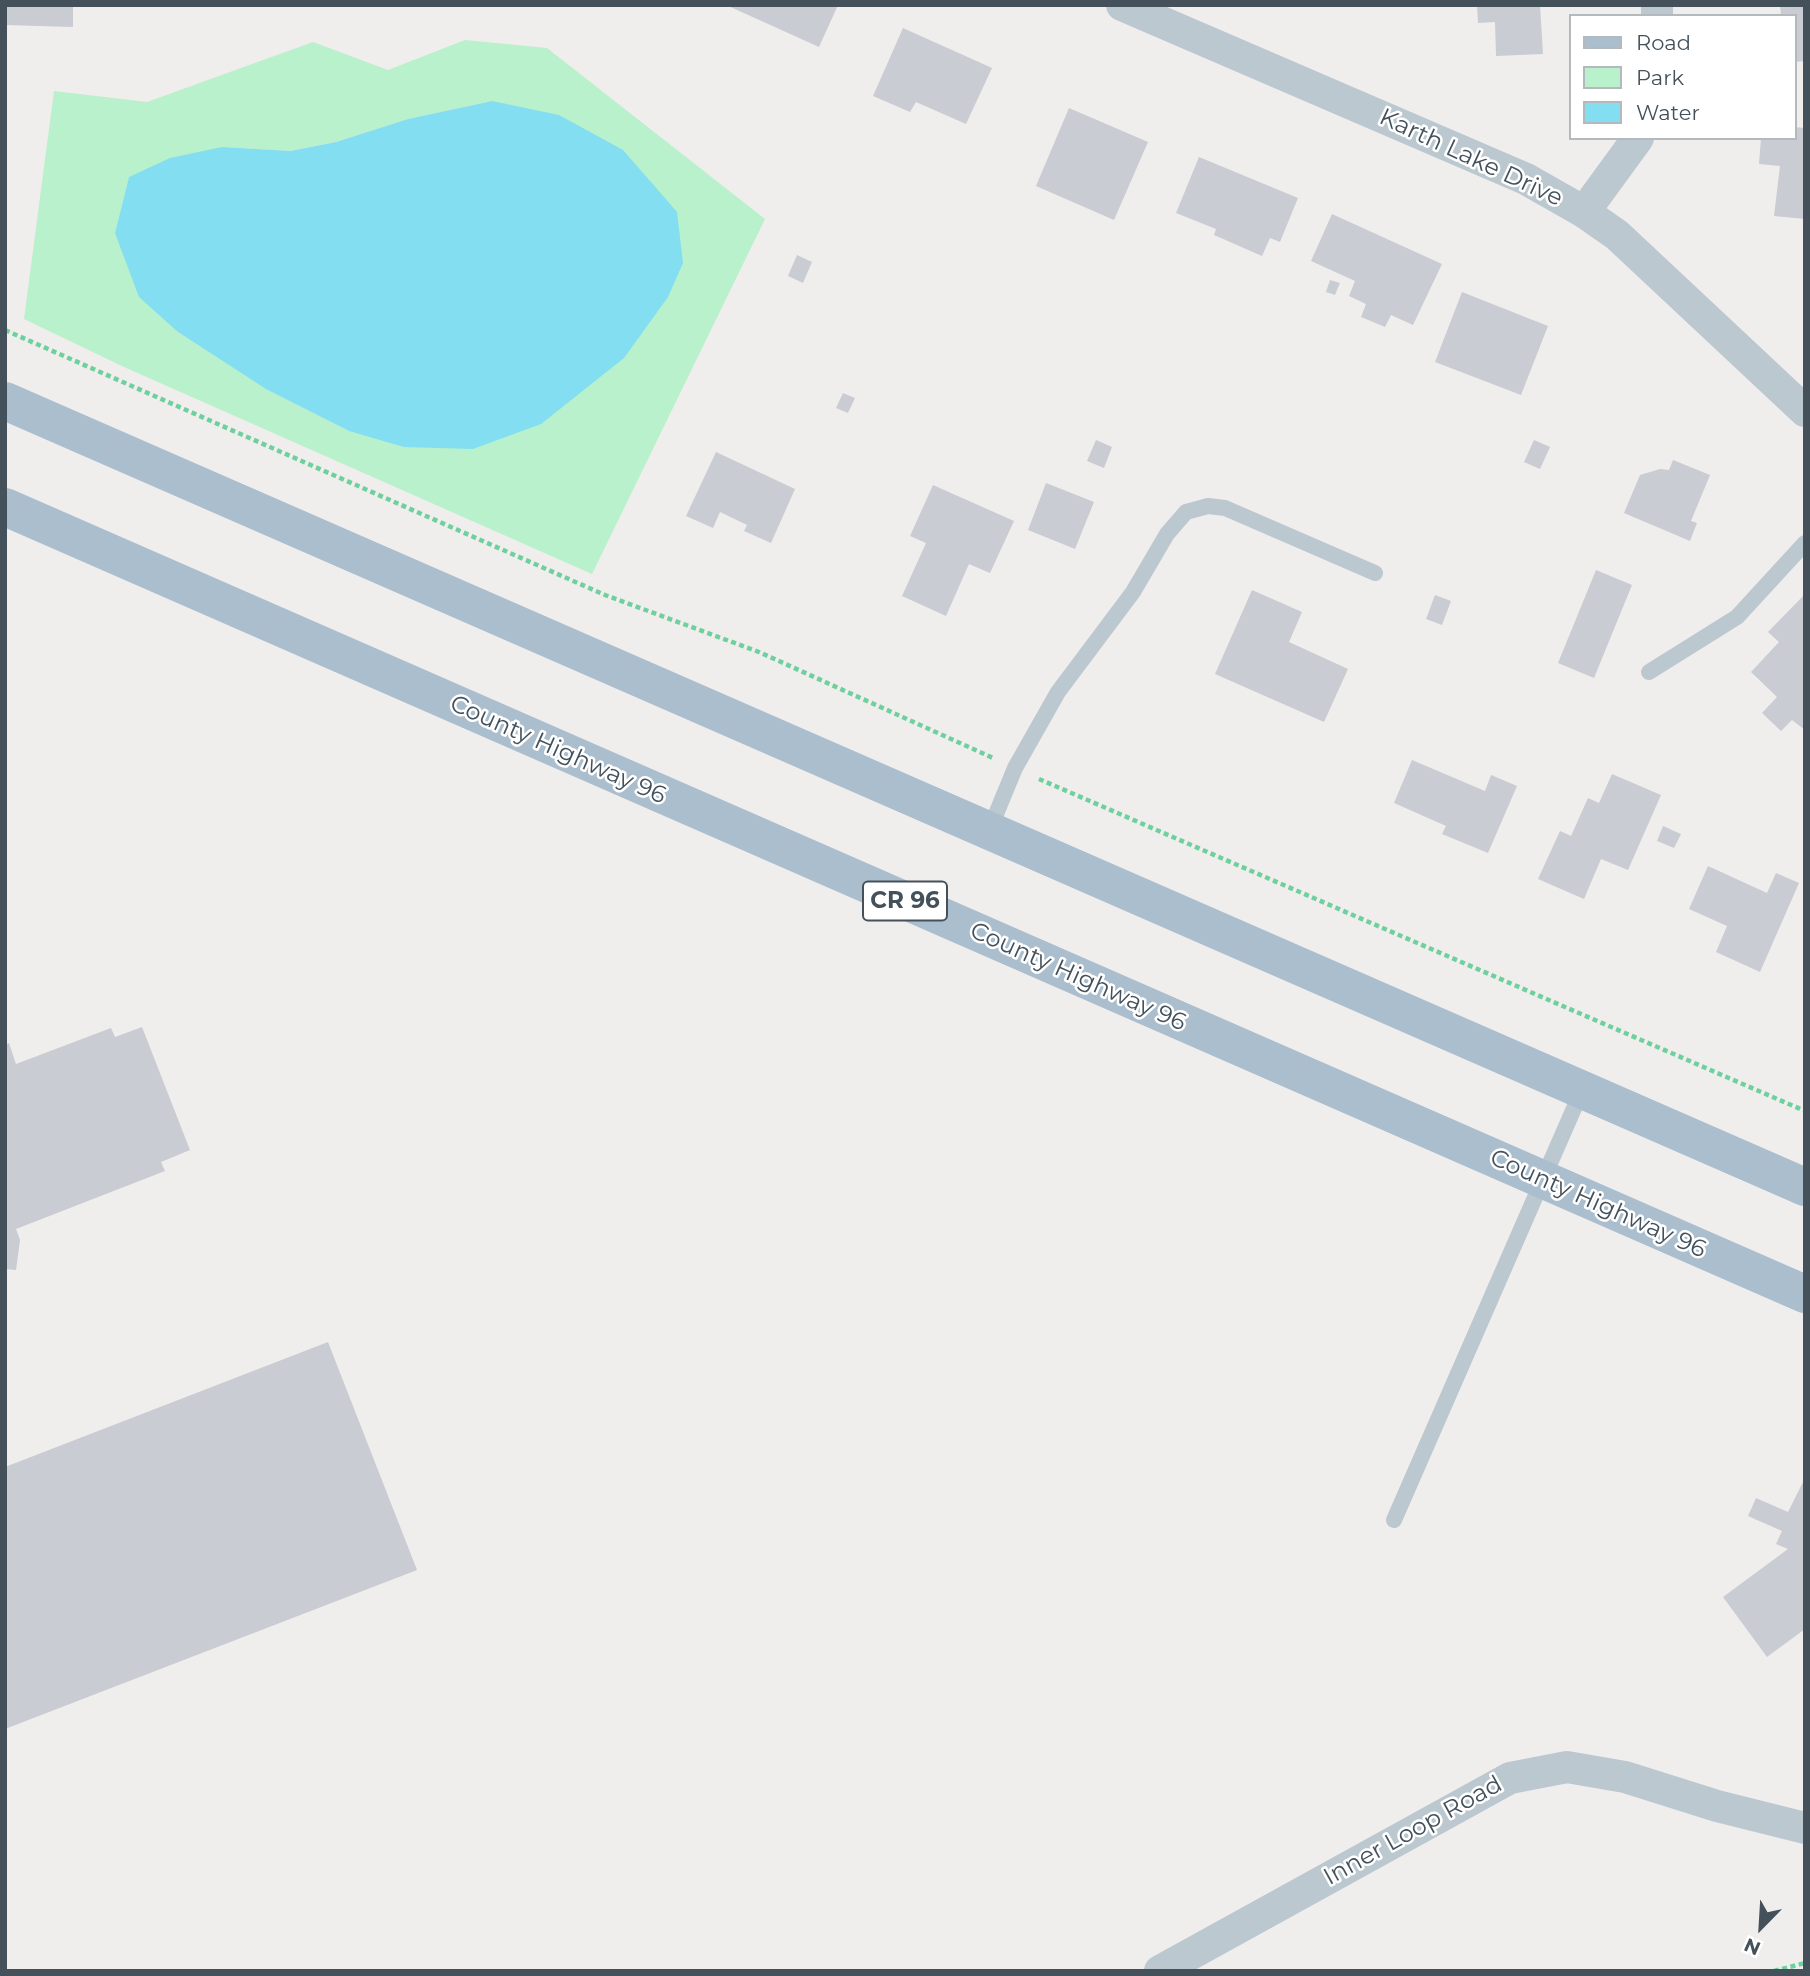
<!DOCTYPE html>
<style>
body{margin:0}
#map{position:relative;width:1810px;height:1976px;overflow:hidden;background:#f0eded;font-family:Montserrat,sans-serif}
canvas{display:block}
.frame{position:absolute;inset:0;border:7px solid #44515b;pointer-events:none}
.legend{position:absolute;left:1569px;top:14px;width:228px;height:126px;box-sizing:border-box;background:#fff;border:2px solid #b4b9bd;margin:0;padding:9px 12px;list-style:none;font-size:21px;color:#44515b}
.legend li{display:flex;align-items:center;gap:14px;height:35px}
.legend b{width:35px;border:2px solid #b4b9bd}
.north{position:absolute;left:1726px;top:1892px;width:70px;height:70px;-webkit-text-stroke:5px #fff;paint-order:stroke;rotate:204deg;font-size:19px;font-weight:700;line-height:28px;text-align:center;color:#44515b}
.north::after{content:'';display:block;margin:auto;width:24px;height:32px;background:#44515b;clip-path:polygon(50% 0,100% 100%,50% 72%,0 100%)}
</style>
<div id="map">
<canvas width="1810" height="1976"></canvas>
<div class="frame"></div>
<ul class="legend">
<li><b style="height:9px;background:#aabece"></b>Road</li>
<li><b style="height:19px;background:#b8f1cb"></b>Park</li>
<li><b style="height:19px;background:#82def0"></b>Water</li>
</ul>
<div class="north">N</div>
</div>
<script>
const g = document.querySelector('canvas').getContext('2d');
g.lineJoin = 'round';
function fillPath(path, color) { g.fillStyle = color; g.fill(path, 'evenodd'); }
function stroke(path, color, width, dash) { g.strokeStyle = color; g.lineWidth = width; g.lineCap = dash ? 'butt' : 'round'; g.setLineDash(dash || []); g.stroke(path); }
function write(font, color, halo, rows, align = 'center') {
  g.font = font + ' Montserrat,sans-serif'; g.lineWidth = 5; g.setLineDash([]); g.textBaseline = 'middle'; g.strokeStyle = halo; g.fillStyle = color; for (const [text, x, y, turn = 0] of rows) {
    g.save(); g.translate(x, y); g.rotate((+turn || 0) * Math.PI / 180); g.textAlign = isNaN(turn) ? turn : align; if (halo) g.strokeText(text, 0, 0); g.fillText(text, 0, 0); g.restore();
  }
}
fillPath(new Path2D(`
 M 465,40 L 547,48 L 765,219 L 592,574 L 124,367 L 24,319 L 54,91 L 147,102 L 313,42 L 388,70 ZM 492,101 L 349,431 L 267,389 L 178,332 L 115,233 L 129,177 L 222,147 L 289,151 L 336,142 L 408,119 Z`), '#b8f1cb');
fillPath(new Path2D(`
 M 492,101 L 559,115 L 623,150 L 677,212 L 683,263 L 668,297 L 624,358 L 541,424 L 473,449 L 404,447 L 349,431 L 266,389 L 178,332 L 139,297 L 115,233 L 129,177 L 170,158 L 222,147 L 290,151 L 336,142 L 408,119 Z`), '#82def0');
fillPath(new Path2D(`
 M 5,5 L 73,5 L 73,27 L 5,25 Z
 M 726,5 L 838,5 L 819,47 Z
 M 1477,5 L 1540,5 L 1543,54 L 1496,56 L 1495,22 L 1478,23 Z
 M 1780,5 L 1805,5 L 1805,61 L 1795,62 L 1794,16 L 1781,16 Z
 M 903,28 L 992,68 L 966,124 L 916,102 L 910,112 L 873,96 Z
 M 1069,108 L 1148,142 L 1114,220 L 1036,186 Z
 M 1794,127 L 1805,128 L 1805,219 L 1774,216 L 1780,166 L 1759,164 L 1761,138 L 1794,138 Z
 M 1199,157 L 1298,198 L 1280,242 L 1270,238 L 1262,256 L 1214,235 L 1216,229 L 1176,213 Z
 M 1332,214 L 1442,264 L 1413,325 L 1391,315 L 1385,327 L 1361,317 L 1366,304 L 1349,296 L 1355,281 L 1311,261 Z
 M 797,255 L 812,262 L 803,283 L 788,276 Z
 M 1330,280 L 1340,283 L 1335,295 L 1326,292 Z
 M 1462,292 L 1548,326 L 1521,395 L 1435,362 Z
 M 843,393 L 855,398 L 848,413 L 836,408 Z
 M 1096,440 L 1112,447 L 1104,468 L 1087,461 Z
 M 1534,440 L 1550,447 L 1540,469 L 1524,462 Z
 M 716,452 L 795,489 L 771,543 L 744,531 L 747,525 L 720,512 L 713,528 L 686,516 Z
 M 1673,460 L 1710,475 L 1691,521 L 1697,523 L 1690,541 L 1624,513 L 1640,475 L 1660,469 L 1669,470 Z
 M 1046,483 L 1094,502 L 1075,549 L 1028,530 Z
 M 933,485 L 1014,521 L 990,573 L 969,564 L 946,616 L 902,596 L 926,543 L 910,536 Z
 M 1596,570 L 1632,585 L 1594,678 L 1558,663 Z
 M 1252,590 L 1302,612 L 1289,642 L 1348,669 L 1324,722 L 1215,674 Z
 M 1805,594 L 1805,730 L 1792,720 L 1781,731 L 1762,713 L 1777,697 L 1751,672 L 1779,642 L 1768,632 Z
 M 1435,595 L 1451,601 L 1442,625 L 1426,619 Z
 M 1412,760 L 1485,791 L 1491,775 L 1517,786 L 1488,853 L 1442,834 L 1446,826 L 1394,803 Z
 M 1612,774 L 1661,795 L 1628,870 L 1601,859 L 1584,899 L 1538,879 L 1560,831 L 1571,836 L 1588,798 L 1599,803 Z
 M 1663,826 L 1681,834 L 1674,848 L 1657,841 Z
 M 1708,866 L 1767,893 L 1776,873 L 1799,883 L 1760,972 L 1716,952 L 1727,926 L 1689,909 Z
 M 142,1027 L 190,1150 L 161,1162 L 165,1171 L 16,1229 L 20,1240 L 16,1270 L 5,1269 L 5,1045 L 9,1043 L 16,1064 L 111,1028 L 115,1037 Z
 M 328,1342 L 417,1570 L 5,1729 L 5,1467 Z
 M 1805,1478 L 1805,1629 L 1767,1657 L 1723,1597 L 1788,1549 L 1776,1544 L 1782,1531 L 1748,1516 L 1756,1498 L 1788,1512 Z`), '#c9ccd2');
stroke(new Path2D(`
 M 5,330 L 605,595 L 759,652 L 993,758
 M 1039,779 L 1805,1111
 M 1774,1971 L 1805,1963`), '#6ed09c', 4.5, [5, 3.5]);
stroke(new Path2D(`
 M 1649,672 L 1737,617 L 1805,543
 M 989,831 L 1015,768 L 1058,692 L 1133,592 L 1167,534 L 1186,512 L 1208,506 L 1225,508 L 1375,573
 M 1394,1520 L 1582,1090`), '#bcc8d0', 16);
stroke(new Path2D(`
 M 1122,5 L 1526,179 L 1584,212 L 1617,235 L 1805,411
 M 1657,5 L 1657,16
 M 1584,212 L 1638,138
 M 1160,1971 L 1510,1778 L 1567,1767 L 1625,1777 L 1717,1806 L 1805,1828`), '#bcc8d0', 32);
stroke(new Path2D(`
 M 5,401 L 1805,1187
 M 5,507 L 1805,1294`), '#aabece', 38);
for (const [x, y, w] of [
 [905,901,84]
]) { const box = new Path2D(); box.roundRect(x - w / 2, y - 19.5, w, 39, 5); g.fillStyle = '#fff'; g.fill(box); stroke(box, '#44515b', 2); }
write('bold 23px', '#44515b', null, [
 ["CR 96",905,901]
]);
write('24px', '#44515b', '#fff', [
 ["Karth Lake Drive",1471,158,25],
 ["County Highway 96",558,750,24],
 ["County Highway 96",1078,977,24],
 ["County Highway 96",1598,1204,24],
 ["Inner Loop Road",1413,1831,-29]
]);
</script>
